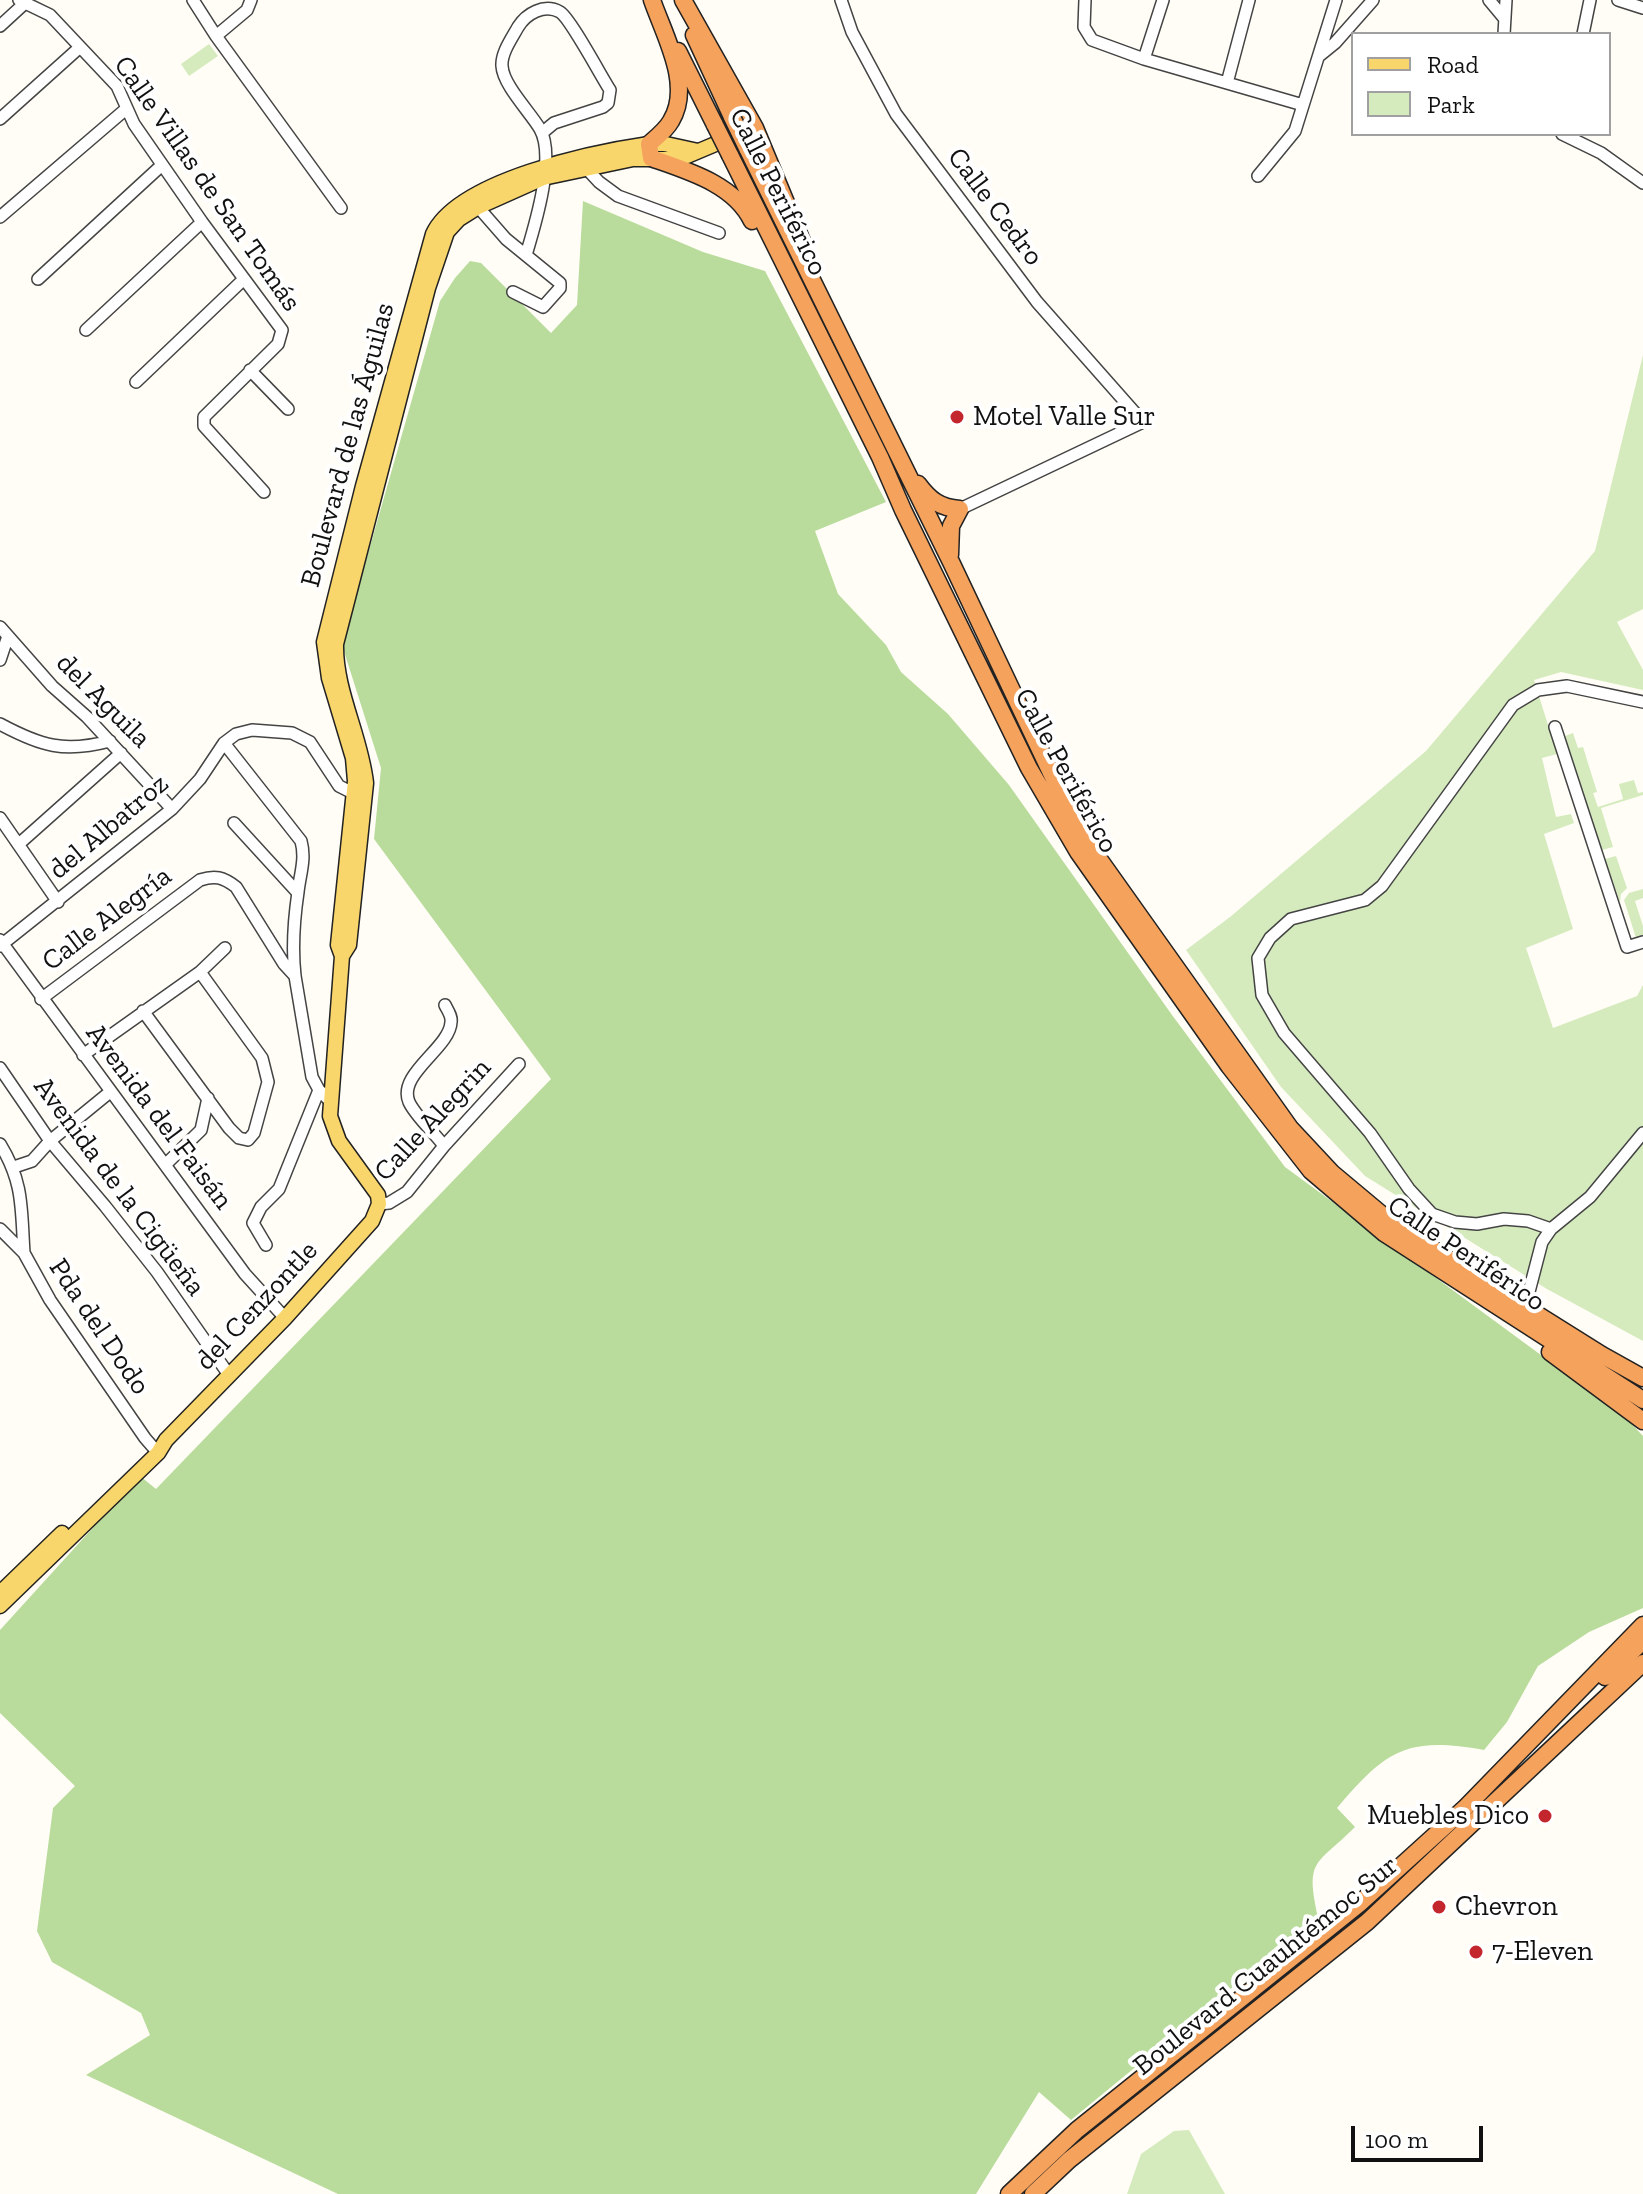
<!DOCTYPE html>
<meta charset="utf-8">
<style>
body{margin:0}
#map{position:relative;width:1643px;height:2194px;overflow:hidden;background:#fffdf5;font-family:"Zilla Slab",serif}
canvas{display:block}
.legend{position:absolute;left:1351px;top:32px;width:260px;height:104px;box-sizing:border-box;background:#fff;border:2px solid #a0a0a0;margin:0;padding:10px 14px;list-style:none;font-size:24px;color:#111}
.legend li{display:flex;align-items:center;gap:16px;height:40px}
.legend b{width:40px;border:2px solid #a0a0a0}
.scale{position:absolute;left:1351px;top:2126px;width:132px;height:36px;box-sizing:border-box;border:4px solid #111;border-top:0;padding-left:10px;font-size:24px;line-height:28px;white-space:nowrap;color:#111;-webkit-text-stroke:6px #fff;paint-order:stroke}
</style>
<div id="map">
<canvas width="1643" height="2194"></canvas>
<ul class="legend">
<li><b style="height:10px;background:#f9d66b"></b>Road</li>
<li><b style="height:22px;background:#d5ebbd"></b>Park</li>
</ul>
<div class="scale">100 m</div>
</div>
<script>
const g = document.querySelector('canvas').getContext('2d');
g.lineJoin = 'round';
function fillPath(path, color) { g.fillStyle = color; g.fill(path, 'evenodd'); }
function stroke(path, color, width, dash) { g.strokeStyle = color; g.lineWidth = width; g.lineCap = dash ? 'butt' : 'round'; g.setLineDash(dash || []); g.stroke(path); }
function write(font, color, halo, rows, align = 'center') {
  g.font = font + ' "Zilla Slab",serif'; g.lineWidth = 8; g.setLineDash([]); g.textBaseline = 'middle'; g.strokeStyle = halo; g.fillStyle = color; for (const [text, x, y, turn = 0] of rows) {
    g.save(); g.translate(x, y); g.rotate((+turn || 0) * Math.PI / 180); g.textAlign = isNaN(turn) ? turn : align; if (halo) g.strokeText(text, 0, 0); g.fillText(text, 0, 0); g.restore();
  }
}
fillPath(new Path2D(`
 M 209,44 L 218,56 L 189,76 L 181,64 Z
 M 1643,355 L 1643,609 L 1617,622 L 1643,670 L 1643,690 L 1561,672 L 1534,680 L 1557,754 L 1542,758 L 1556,817 L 1571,814 L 1574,823 L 1544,834 L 1573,929 L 1526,948 L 1553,1028 L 1637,996 L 1643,985 L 1643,1341 L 1547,1289 L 1365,1176 L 1281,1087 L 1186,950 L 1230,917 L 1426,751 L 1595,551 Z
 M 1573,733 L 1578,748 L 1583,747 L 1597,792 L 1593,793 L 1598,807 L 1623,799 L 1619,784 L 1634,780 L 1638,793 L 1643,792 L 1643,795 L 1601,808 L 1613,847 L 1602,850 L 1565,736 Z
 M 1616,856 L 1627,888 L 1621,894 L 1620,902 L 1605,859 Z
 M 1643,889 L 1643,898 L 1635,901 L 1643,926 L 1643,936 L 1636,938 L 1624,900 L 1629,893 Z
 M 1189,2130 L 1225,2194 L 1127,2194 L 1141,2154 L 1174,2131 Z`), '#d5ebbd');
fillPath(new Path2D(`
 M 583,201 L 703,252 L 765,271 L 886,502 L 815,531 L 838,594 L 886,645 L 901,672 L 948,714 L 1009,785 L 1172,1015 L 1285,1167 L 1624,1416 L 1643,1436 L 1643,1608 L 1589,1632 L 1538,1666 L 1507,1722 L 1484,1750 C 1407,1736 1386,1750 1337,1808 L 1355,1827 C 1316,1866 1305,1858 1318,1917 L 1071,2120 L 1039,2092 L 976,2194 L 338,2194 L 86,2075 L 150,2035 L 141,2013 L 52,1962 L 37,1931 L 53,1808 L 75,1786 L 0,1713 L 0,1630 L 140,1476 L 156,1489 L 551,1079 L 374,839 L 381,768 L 342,645 L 440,301 L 455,278 L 470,261 L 481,263 L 551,333 L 577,305 Z`), '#b9dc9c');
const minor = new Path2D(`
 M 19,0 L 50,15 L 117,86 L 134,124 L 202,222 L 282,330 L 278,344 L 204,417 L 204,426 L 264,492
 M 193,0 L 216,36 L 341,208
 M 841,0 L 852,32 L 896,114 L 1037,302 L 1143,422 L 960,509
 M 1085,0 L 1084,27 L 1092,40 L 1144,59 L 1303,105
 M 1489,0 L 1504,18
 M 1618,0 L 1643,8
 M 0,26 L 25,3
 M 1504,34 L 1506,0
 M 1583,34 L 1590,0
 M 216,36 L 247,10 L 251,0
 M 1319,56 L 1335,43 L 1373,0
 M 1144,59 L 1163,0
 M 1227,83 L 1249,0
 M 0,119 L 79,48
 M 1562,134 L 1601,153 L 1643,183
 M 586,168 L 599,182 L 618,196 L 719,233
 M 1258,176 L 1295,131 L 1336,0
 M 478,207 L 506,239 L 560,283 L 560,288 L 543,307 L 513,292
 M 0,217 L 126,109
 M 526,255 C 535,225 556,157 540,129 C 530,112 503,85 502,66 C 501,53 512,38 518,27 C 526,14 544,3 560,12 C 570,18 601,76 610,90 L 608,103 L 603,107 L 554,123 L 542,133
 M 38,279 L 162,165
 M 86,330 L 202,222
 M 250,370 L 288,409
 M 136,382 L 244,279
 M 0,627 L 52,686 L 87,717 L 172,809
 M 0,660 L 8,636
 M 0,724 C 41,746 64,753 110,741
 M 1555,727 L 1627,947 L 1643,942
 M 224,743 L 301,841 C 306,859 300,874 298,892 C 294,919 292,949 295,976 L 312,1077 L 319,1090 L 330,1101
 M 0,818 L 58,902
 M 234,823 L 298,893
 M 20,843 L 121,753
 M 0,940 L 245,1274 L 285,1318
 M 0,946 L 172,809 L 200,779 L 224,743 L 236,734 L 252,730 L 292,733 L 310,742 L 339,786 L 353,793
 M 41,999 L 200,880 C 215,875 223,877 236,887 L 284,964 L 295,976
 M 143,1011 L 229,1128 L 239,1138 L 248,1140 L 254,1133 L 268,1082 L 262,1058 L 200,972
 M 83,1055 L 200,972 L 225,948
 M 0,1068 L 50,1141 L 105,1206 L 157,1272 L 229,1375
 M 0,1144 C 24,1183 21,1209 24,1253
 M 444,1146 C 434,1132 416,1117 409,1102 C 397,1074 450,1048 451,1022 C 452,1016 448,1011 445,1005
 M 165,1165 L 201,1130 L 208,1098
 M 14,1167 L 32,1161 L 50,1141 L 110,1092
 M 379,1204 L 389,1203 L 407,1192 L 444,1146 L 519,1064
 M 0,1229 L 24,1253 L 50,1300 L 145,1438 L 158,1453
 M 1551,1229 L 1528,1221 L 1504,1219 L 1477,1224 L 1455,1222 L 1432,1214 L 1409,1189 L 1370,1133 L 1284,1033 L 1262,995 L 1258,958 L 1270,938 L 1291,919 L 1365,900 L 1382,886 L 1513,705 L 1538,690 L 1567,686 L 1643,702
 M 266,1245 L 253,1223 L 261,1207 L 279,1189 L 319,1090
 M 1525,1307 L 1542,1242 L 1551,1229 L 1590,1197 L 1643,1133`);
const major = new Path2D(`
 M 342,956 L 338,945 L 355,781 L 353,758 L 329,678 L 324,642 L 363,486 L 433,234 C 458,180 594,152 649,144 L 666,144 L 698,151
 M 0,1593 L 62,1533
 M 0,1606 L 158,1453 L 166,1440 L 285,1318 L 372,1221 L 379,1204 L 378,1195 L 339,1141 L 330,1116 L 342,956 L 349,945 L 366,783 C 361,736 335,691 336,644 L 428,288 L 447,232 L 459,219 L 478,207 L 543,178 L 633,159 L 664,159 L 687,156 L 751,129`);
const highway = new Path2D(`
 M 652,0 C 664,35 693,85 671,121 C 666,130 657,137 649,144 L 651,158 C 688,171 734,184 752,221
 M 683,0 L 755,128 L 804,246
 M 694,35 L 732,117
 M 678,51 L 715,125
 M 747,148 L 952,564 L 1071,815 L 1089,845 L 1290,1128 L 1332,1173 L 1393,1224 L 1602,1355 L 1643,1378
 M 730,155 L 880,457 L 903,510 L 1029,768 L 1078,852 L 1229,1066 L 1311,1171 L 1384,1233 L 1643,1400
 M 918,484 C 930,500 940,508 960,509 L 951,526 L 950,555
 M 1550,1352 L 1643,1421
 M 1605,1677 L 1643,1641
 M 1009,2194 L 1077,2130 L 1359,1904 L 1465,1808 L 1643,1625
 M 1033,2194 L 1069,2160 L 1367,1922 L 1643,1663`);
stroke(minor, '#444', 14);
stroke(major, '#222', 17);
stroke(highway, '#222', 19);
stroke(minor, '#fff', 11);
stroke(major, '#f9d66b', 14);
stroke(highway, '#f5a25d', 16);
const highwayBridge = new Path2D(`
 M 732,117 L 747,148
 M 715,125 L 730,155`);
stroke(highwayBridge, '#222', 19, []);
stroke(highwayBridge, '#f5a25d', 16);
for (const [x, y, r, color] of [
 [957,417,8,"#c4262e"],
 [1545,1816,8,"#c4262e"],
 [1439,1907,8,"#c4262e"],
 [1476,1952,8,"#c4262e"]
]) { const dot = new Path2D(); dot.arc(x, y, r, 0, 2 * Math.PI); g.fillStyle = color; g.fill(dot); stroke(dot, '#fff', 3); }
write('28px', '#111', '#fff', [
 ["Calle Villas de San Tomás",207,184,55],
 ["Calle Periférico",778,192,63],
 ["Calle Cedro",995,207,53],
 ["Boulevard de las Águilas",348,445,-75],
 ["del Aguila",103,701,45],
 ["Calle Periférico",1066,771,61],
 ["del Albatroz",109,827,-40],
 ["Calle Alegría",107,919,-37],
 ["Avenida del Faisán",159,1117,53],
 ["Calle Alegrin",433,1120,-47],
 ["Avenida de la Cigüeña",119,1187,53],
 ["Calle Periférico",1466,1254,34],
 ["del Cenzontle",257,1306,-47],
 ["Pda del Dodo",99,1327,56],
 ["Boulevard Cuauhtémoc Sur",1266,1966,-39]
]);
write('28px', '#111', '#fff', [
 ["Motel Valle Sur",973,417],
 ["Muebles Dico",1529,1816,"right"],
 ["Chevron",1455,1907],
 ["7-Eleven",1492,1952]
], 'left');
</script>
